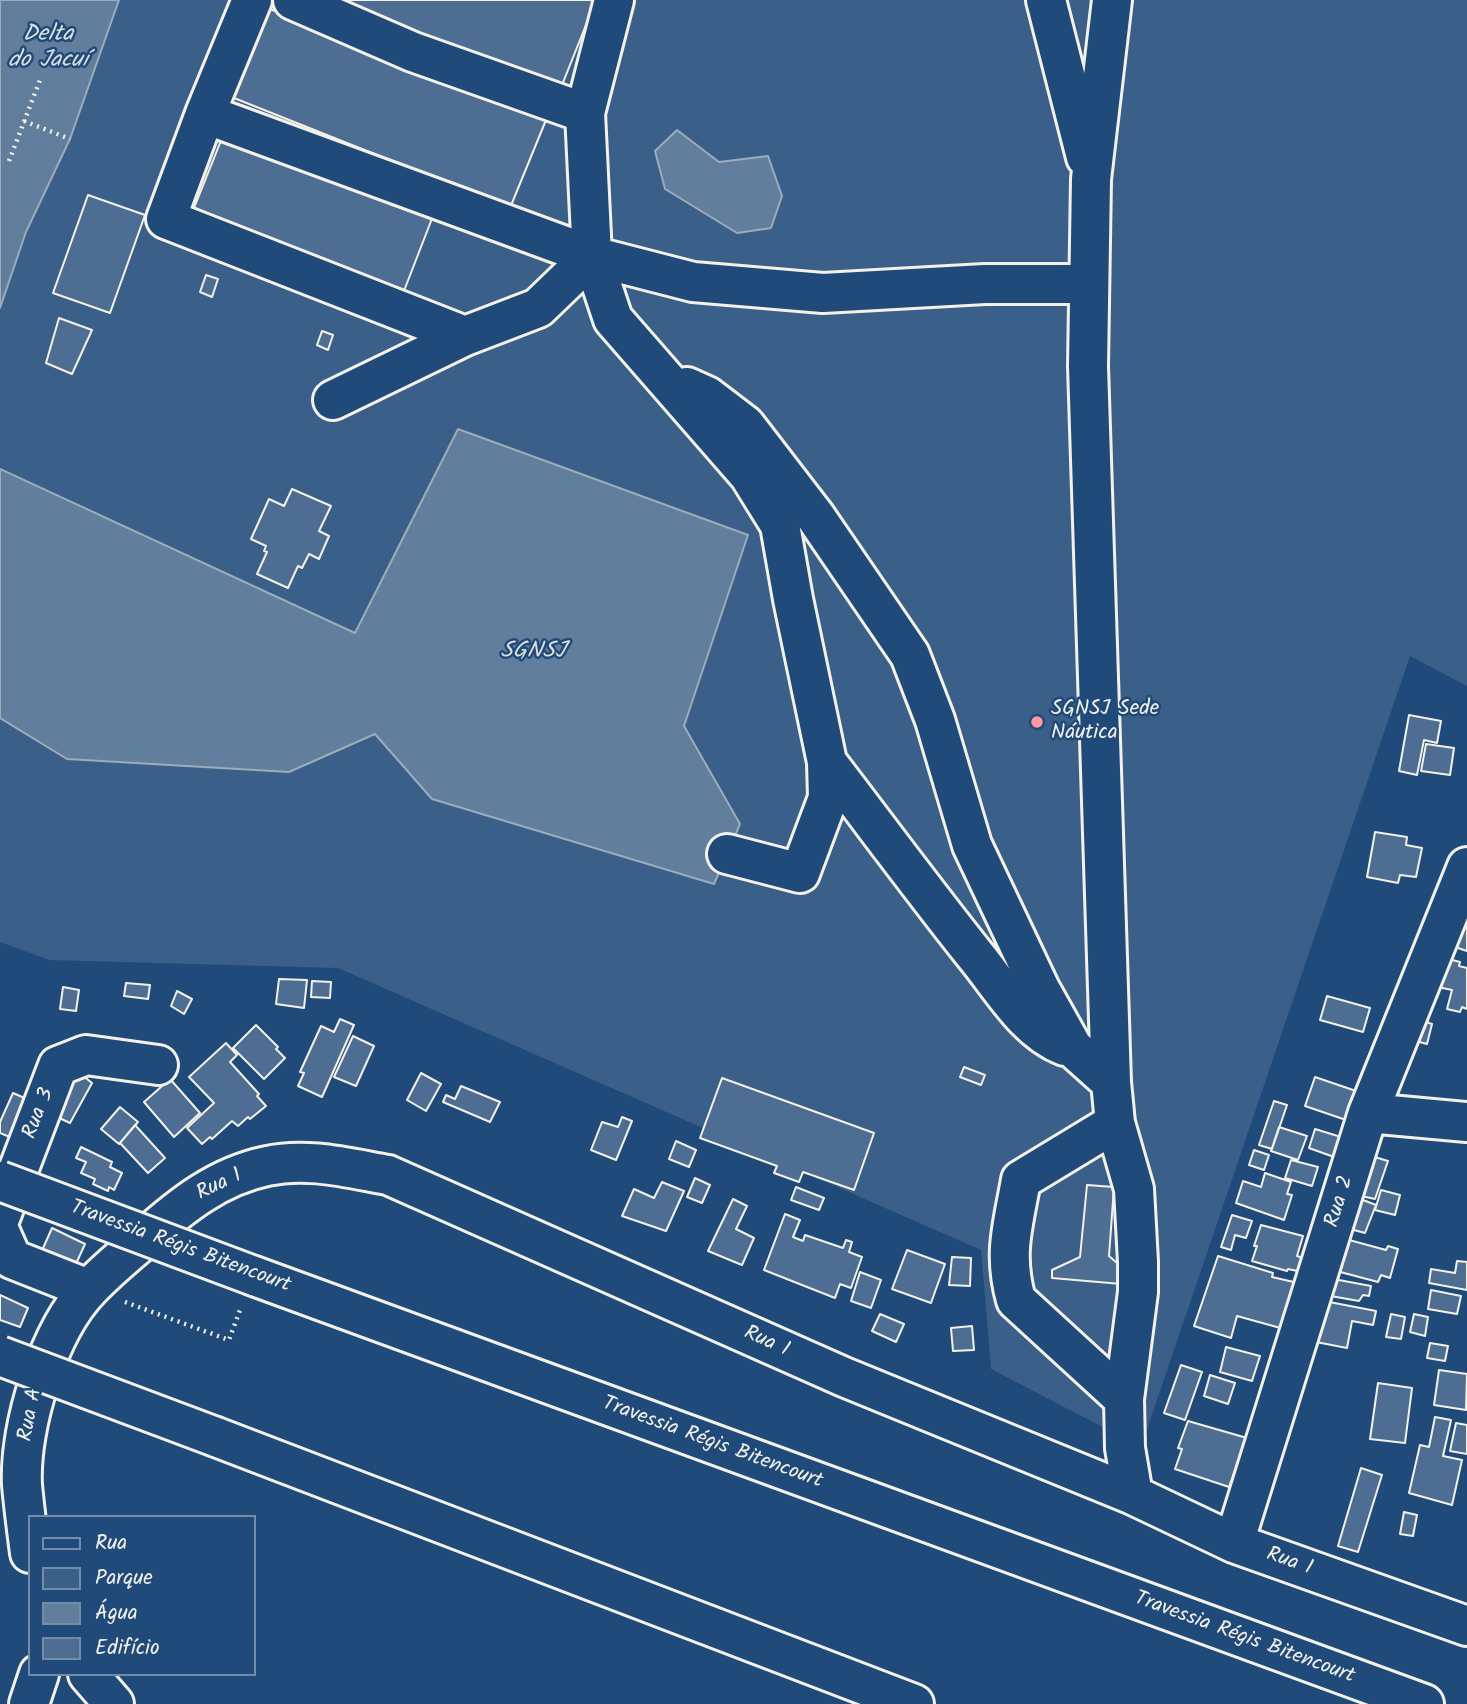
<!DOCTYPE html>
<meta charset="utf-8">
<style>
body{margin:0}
#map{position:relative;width:1467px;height:1704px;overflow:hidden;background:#1f4a7a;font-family:Kalam,sans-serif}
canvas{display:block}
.legend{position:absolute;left:28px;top:1515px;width:228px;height:161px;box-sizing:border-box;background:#1f4a7a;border:2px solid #748da6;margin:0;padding:9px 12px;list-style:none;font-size:21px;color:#f4f1e8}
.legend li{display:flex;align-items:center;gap:14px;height:35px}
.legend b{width:35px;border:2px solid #748da6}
</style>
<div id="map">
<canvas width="1467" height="1704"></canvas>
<ul class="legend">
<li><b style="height:9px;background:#1f4a7a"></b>Rua</li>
<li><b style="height:19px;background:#3a5f88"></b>Parque</li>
<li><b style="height:19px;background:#627e9d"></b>Água</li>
<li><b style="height:19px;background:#4d6e92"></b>Edifício</li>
</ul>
</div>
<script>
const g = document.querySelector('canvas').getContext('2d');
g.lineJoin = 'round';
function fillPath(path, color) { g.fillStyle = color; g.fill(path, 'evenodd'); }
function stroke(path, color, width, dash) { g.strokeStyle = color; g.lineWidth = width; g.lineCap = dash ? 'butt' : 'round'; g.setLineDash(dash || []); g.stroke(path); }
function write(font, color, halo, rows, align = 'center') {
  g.font = font + ' Kalam,sans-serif'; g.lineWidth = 5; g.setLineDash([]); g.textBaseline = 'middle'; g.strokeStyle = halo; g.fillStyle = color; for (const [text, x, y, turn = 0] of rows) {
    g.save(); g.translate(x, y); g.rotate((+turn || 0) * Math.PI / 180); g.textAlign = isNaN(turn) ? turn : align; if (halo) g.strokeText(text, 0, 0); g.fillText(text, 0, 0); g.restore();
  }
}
fillPath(new Path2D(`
 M 119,0 L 1467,0 L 1467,686 L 1410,656 L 1141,1447 L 991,1369 L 981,1250 L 338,968 L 49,960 L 0,942 L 0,718 L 67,759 L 289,772 L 375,734 L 432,799 L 714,884 L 739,824 L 684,726 L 748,536 L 458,429 L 355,633 L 0,468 L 0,308 L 26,232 L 70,139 Z`), '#3a5f88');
const water = new Path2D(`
 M 0,0 L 119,0 L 70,139 L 26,232 L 0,308 Z
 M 677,130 L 719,162 L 768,156 L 782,196 L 771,228 L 737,233 L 665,189 L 655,151 Z
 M 458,429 L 748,535 L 684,726 L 740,824 L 714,884 L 432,799 L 375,734 L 289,772 L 67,759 L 0,718 L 0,469 L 355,633 Z`);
fillPath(water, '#627e9d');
stroke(water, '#9cacbb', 2);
const building = new Path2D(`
 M 333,0 L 596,0 L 560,90 Z
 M 270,9 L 546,120 L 510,208 L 234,98 Z
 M 224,133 L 433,216 L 402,296 L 192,213 Z
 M 88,195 L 145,215 L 110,313 L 53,293 Z
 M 206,275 L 218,279 L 212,297 L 200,292 Z
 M 59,318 L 92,330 L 72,374 L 46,363 Z
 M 322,331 L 333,335 L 328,350 L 317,345 Z
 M 292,489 L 331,506 L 319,531 L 329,536 L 319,559 L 309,554 L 302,568 L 298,566 L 288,588 L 257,574 L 267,552 L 264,551 L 266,546 L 251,539 L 269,499 L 284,506 Z
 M 1409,715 L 1441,721 L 1437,743 L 1424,740 L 1417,775 L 1399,771 Z
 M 1426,744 L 1454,748 L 1450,775 L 1421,771 Z
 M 1375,832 L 1407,837 L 1406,845 L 1422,848 L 1416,877 L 1400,875 L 1398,883 L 1367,877 Z
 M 1461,925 L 1467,927 L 1467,951 L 1455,947 Z
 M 1441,957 L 1460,962 L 1459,966 L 1467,968 L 1467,1009 L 1462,1007 L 1460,1012 L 1447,1009 L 1452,990 L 1433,986 Z
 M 279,979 L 307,980 L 304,1008 L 276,1004 Z
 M 312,981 L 331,982 L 330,998 L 311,997 Z
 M 126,983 L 150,985 L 148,999 L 124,996 Z
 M 63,987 L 79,990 L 76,1011 L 60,1009 Z
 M 177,991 L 192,999 L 184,1014 L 171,1006 Z
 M 1327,996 L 1370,1008 L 1363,1032 L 1320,1020 Z
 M 340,1019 L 354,1025 L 322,1097 L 298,1086 L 304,1073 L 300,1072 L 321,1026 L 334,1032 Z
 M 1417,1019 L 1432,1024 L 1427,1044 L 1412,1040 Z
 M 256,1025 L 278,1047 L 276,1049 L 285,1058 L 264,1079 L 233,1048 Z
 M 353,1036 L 374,1046 L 356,1086 L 334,1077 Z
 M 226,1043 L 237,1055 L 230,1062 L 259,1094 L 257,1096 L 266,1106 L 250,1119 L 248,1117 L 238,1126 L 232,1121 L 212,1139 L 210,1137 L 202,1144 L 187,1128 L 214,1103 L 189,1077 Z
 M 964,1067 L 985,1075 L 981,1085 L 960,1077 Z
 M 77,1071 L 92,1083 L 70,1123 L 53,1115 Z
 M 421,1073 L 441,1084 L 426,1111 L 407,1100 Z
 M 1315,1077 L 1356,1091 L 1346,1120 L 1305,1106 Z
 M 722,1078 L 874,1133 L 854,1190 L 803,1172 L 799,1182 L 774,1173 L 777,1166 L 700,1138 Z
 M 170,1079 L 200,1113 L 174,1137 L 144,1102 Z
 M 461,1086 L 500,1102 L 490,1122 L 443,1102 L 446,1095 L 455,1099 Z
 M 13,1093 L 29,1100 L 12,1138 L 0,1133 L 0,1122 Z
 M 1274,1101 L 1287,1105 L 1272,1149 L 1259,1145 Z
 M 120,1107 L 138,1122 L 119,1144 L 101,1129 Z
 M 622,1117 L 632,1121 L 616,1160 L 591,1150 L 602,1122 L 618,1127 Z
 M 135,1125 L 165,1158 L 148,1173 L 120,1143 Z
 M 1279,1127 L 1307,1136 L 1298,1160 L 1271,1151 Z
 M 1315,1129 L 1341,1137 L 1334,1157 L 1309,1148 Z
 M 676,1141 L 696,1150 L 689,1167 L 669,1159 Z
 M 81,1147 L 112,1162 L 110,1167 L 122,1173 L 114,1190 L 109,1187 L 108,1191 L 93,1184 L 95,1179 L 81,1173 L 86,1162 L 76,1158 Z
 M 1254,1150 L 1269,1155 L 1264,1170 L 1249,1165 Z
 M 1368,1155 L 1388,1161 L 1375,1199 L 1352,1194 Z
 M 1291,1160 L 1318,1167 L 1312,1186 L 1285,1178 Z
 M 1265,1173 L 1291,1182 L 1287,1194 L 1292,1195 L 1284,1220 L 1236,1203 L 1243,1181 L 1261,1187 Z
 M 695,1178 L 710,1185 L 702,1203 L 687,1197 Z
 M 662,1182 L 684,1191 L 666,1231 L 622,1216 L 634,1189 L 654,1198 Z
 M 1087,1185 L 1114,1187 L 1109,1256 L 1133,1277 L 1133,1285 L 1052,1278 L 1052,1270 L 1080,1257 Z
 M 796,1187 L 824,1198 L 819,1210 L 791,1200 Z
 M 1381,1190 L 1400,1195 L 1395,1215 L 1375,1210 Z
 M 1350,1195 L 1376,1205 L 1365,1233 L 1339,1226 Z
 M 733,1199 L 747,1206 L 736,1229 L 754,1238 L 742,1265 L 708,1251 Z
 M 785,1214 L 800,1220 L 793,1237 L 803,1241 L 805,1235 L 843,1248 L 846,1240 L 852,1242 L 849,1252 L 862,1257 L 851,1288 L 840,1284 L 835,1298 L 764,1270 Z
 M 1232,1215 L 1252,1221 L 1246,1238 L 1235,1235 L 1231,1250 L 1221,1247 Z
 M 1261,1225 L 1303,1236 L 1297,1256 L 1306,1259 L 1302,1272 L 1288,1269 L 1287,1271 L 1252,1261 L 1257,1246 L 1254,1246 Z
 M 52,1228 L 85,1244 L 75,1266 L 40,1255 Z
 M 1338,1237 L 1386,1250 L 1388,1246 L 1398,1249 L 1390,1278 L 1381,1275 L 1378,1282 L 1329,1269 Z
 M 907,1250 L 945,1264 L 931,1303 L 892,1289 Z
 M 1218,1256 L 1273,1273 L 1272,1277 L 1298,1283 L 1284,1329 L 1237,1316 L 1231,1338 L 1194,1326 Z
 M 952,1257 L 971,1258 L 970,1286 L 949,1285 Z
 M 1457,1261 L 1467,1262 L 1467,1290 L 1429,1283 L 1431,1269 L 1455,1273 Z
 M 860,1272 L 881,1280 L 871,1308 L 851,1301 Z
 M 1328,1278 L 1371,1286 L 1369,1296 L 1363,1295 L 1359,1301 L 1325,1295 Z
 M 1431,1290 L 1461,1296 L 1457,1314 L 1428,1309 Z
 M 0,1295 L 28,1308 L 20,1327 L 0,1320 Z
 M 1319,1300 L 1376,1311 L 1373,1325 L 1352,1321 L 1347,1348 L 1316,1342 Z
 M 880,1314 L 904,1324 L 896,1342 L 872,1331 Z
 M 1391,1314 L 1405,1317 L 1401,1339 L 1386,1337 Z
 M 1414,1314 L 1428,1317 L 1425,1336 L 1410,1332 Z
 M 972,1326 L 974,1350 L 953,1351 L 951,1328 Z
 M 1430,1343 L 1448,1346 L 1445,1361 L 1427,1358 Z
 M 1226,1347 L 1260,1356 L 1252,1381 L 1220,1372 Z
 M 1181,1365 L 1202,1372 L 1185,1420 L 1164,1413 Z
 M 1439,1370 L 1467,1374 L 1466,1410 L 1434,1405 Z
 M 1210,1375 L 1235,1383 L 1228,1404 L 1204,1396 Z
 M 1378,1383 L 1412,1388 L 1405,1443 L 1370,1439 Z
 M 1435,1417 L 1451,1420 L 1443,1456 L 1462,1460 L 1452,1505 L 1409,1493 L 1420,1445 L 1429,1447 Z
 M 1188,1421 L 1247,1438 L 1229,1487 L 1175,1469 L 1182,1449 L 1178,1448 Z
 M 1456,1423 L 1467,1425 L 1467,1454 L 1450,1451 Z
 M 1361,1468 L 1382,1475 L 1358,1552 L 1338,1546 Z
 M 1404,1512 L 1417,1515 L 1413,1536 L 1400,1534 Z`);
fillPath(building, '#4d6e92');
stroke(building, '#f4f1e8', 2);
const minor = new Path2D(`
 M 252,0 L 205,114 L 166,219 L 465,336
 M 293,0 L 413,52 L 585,113
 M 614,0 L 585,113 L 592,256 L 613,319 L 749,475 L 780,525 L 793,599 L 827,762 L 828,798 L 800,873 L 727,854
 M 1046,0 L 1086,157
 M 1112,0 L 1091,179 L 1088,366 L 1111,1082 L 1115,1123 L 1134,1189 L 1138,1262 L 1138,1292 L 1124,1399 L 1125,1448 L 1133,1495
 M 205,114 L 592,256 L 693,282 L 823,293 L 985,284 L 1089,284
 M 687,387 L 707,396 L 745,425 L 815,516 L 910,655 L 935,720 L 972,845 L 1040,989 L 1073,1048 L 1111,1082
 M 333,400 L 465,336 L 538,308 L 592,256
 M 827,762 C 876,826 924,891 975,955 C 1000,985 1026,1032 1065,1046
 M 1368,1113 L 1467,1122
 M 1115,1123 L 1021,1180 C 1013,1226 1003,1253 1016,1300 L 1124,1399
 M 0,1218 L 58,1066 L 86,1055 L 158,1065
 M 0,1232 L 12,1259 L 88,1289
 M 1234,1543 L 1368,1113 L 1467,867
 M 30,1553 C 27,1530 24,1507 22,1485 C 19,1426 49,1330 90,1288 C 107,1270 127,1254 145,1238 C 181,1206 218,1176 267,1166 C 307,1157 348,1168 388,1175 L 844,1377 L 1133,1495 L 1234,1543 L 1467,1626
 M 88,1674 L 114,1704
 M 29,1704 L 39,1674`);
const highway = new Path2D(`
 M 254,1276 L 1424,1704
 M 216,1437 L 914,1704`);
stroke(minor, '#f4f1e8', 44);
stroke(highway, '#f4f1e8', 44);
stroke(new Path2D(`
 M 24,121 L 70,139
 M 9,161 L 40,80
 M 125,1302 L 229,1340 L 240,1310`), '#f4f1e8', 4.5, [2, 5]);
stroke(minor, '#1f4a7a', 38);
stroke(highway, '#1f4a7a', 38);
const highwayBridge = new Path2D(`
 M 0,1181 L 254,1276
 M 0,1356 L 216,1437`);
stroke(highwayBridge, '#f4f1e8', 44, []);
stroke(highwayBridge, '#1f4a7a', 38);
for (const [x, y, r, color] of [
 [1037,722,7,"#ff9aa2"]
]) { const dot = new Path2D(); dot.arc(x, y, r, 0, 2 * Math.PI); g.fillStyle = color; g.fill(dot); stroke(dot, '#1f4a7a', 2.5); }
write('21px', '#f4f1e8', '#1f4a7a', [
 ["SGNSJ Sede",1051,710],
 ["Náutica",1051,734]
], 'left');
write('21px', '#f4f1e8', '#1f4a7a', [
 ["Rua 3",40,1114,-69],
 ["Rua 1",220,1186,-26],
 ["Rua 2",1341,1202,-73],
 ["Travessia Régis Bitencourt",180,1248,20],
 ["Rua 1",766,1343,24],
 ["Rua A",32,1415,-79],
 ["Travessia Régis Bitencourt",712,1444,20],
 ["Rua 1",1289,1563,19],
 ["Travessia Régis Bitencourt",1244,1639,20]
]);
write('italic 23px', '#dee0dd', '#1f4a7a', [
 ["Delta",48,36],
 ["do Jacuí",48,62],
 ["SGNSJ",533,653]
]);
</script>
